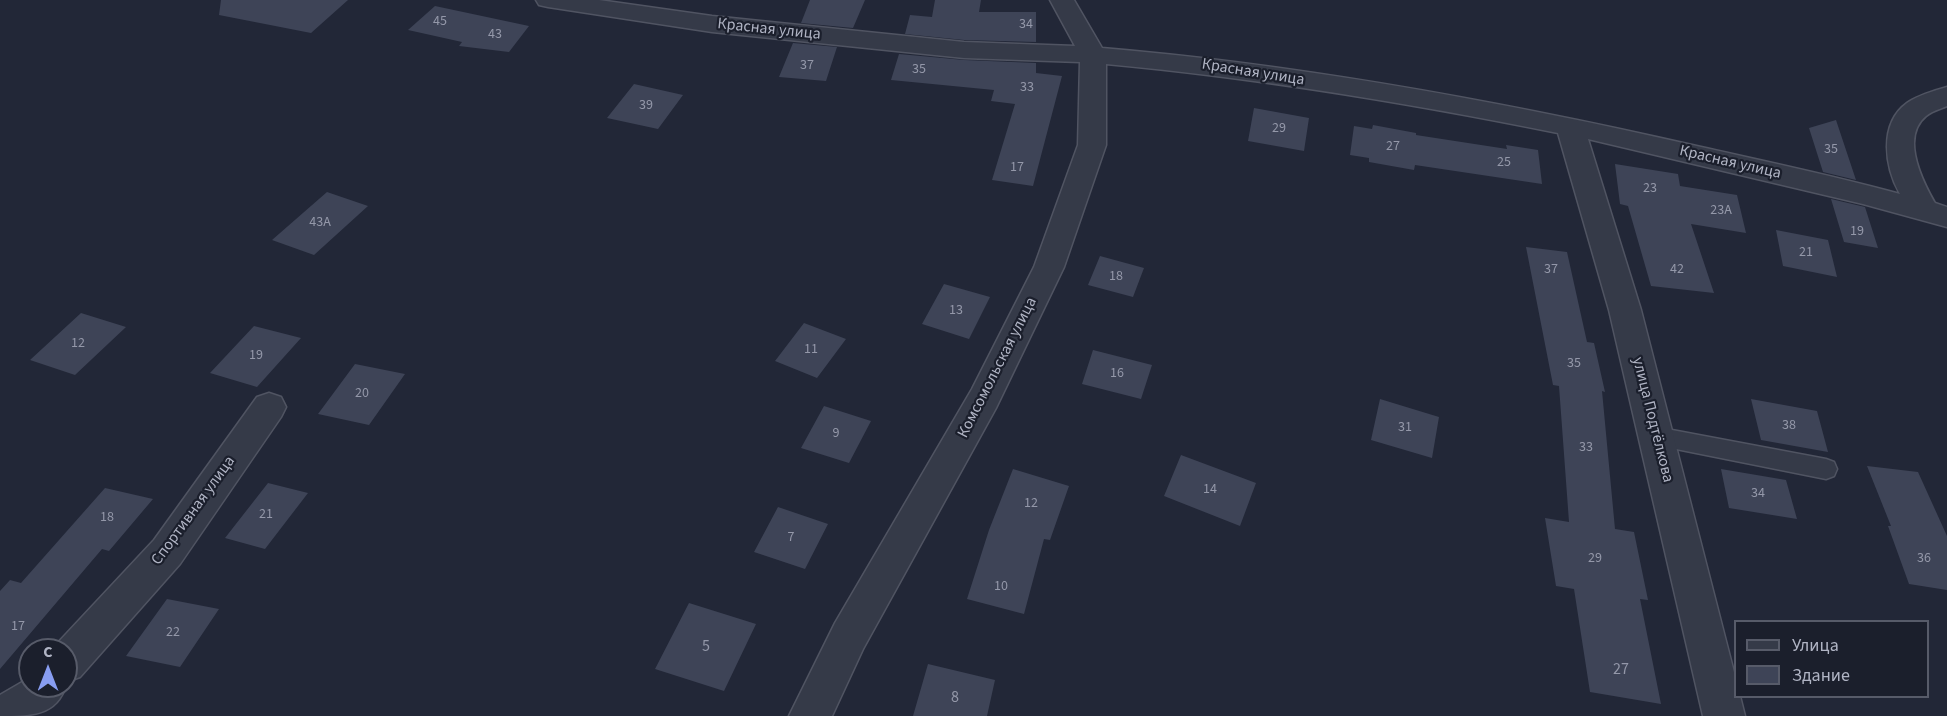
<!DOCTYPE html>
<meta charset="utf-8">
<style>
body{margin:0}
#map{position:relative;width:1947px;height:716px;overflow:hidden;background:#222737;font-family:"Source Sans 3",sans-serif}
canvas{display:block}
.legend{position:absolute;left:1734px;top:620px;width:195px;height:78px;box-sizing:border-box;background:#1b1f2c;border:2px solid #575b69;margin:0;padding:8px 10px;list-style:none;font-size:18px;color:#b0b4c4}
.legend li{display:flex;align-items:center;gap:12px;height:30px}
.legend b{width:30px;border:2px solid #575b69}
.north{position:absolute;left:18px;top:638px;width:60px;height:60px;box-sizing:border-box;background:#1b1f2c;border:2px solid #575b69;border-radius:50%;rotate:0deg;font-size:16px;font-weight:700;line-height:24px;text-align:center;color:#b0b4c4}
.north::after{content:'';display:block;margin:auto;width:21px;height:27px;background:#889df1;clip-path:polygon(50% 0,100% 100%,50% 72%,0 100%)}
</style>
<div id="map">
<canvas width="1947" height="716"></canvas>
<ul class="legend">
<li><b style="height:8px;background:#353a48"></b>Улица</li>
<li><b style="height:16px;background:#3e4457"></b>Здание</li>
</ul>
<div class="north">С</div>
</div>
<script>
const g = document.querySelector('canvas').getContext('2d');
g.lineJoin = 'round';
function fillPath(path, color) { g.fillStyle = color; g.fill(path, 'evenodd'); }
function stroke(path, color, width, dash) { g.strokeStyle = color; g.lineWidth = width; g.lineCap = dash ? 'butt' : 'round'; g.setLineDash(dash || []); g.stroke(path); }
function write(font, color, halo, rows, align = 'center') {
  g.font = font + ' "Source Sans 3",sans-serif'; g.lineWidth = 4.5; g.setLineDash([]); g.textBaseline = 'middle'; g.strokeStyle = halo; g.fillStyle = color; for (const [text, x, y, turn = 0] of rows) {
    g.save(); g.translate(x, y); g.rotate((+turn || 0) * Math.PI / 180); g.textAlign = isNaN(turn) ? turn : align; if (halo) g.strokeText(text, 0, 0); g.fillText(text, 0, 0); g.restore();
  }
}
fillPath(new Path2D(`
 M 221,0 L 348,0 L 311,33 L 219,15 Z
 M 810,0 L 865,0 L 853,28 L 801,23 Z
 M 935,0 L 981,0 L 979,12 L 1036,12 L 1036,42 L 964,40 L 905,34 L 910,15 L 932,17 Z
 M 435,6 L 529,26 L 509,52 L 459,46 L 462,42 L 408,30 Z
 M 793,43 L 837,47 L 826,81 L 779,77 Z
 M 899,54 L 964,60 L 1036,63 L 1036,73 L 1062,76 L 1033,186 L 992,180 L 1015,104 L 991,101 L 994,90 L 891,80 Z
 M 634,84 L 683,95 L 658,129 L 607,118 Z
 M 1254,108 L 1309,118 L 1304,151 L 1248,141 Z
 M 1836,120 L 1856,180 L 1823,172 L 1809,128 Z
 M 1373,125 L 1416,133 L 1416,135 L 1507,149 L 1506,145 L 1538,150 L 1542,184 L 1415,165 L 1414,170 L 1369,162 L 1369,158 L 1350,155 L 1354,126 L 1372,129 Z
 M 1615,164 L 1678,174 L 1680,186 L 1737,195 L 1746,233 L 1691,224 L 1714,293 L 1651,286 L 1628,206 L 1620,204 Z
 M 327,192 L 368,206 L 314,255 L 272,240 Z
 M 1831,199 L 1865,207 L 1878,248 L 1844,242 Z
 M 1776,230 L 1828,240 L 1837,277 L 1783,266 Z
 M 1526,247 L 1567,252 L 1587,342 L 1594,343 L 1605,392 L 1602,391 L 1615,529 L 1634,532 L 1648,600 L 1640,599 L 1661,704 L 1590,692 L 1574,589 L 1556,586 L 1545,518 L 1569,522 L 1559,386 L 1553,385 Z
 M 1100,256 L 1144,268 L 1133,297 L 1088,285 Z
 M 944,284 L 990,297 L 969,339 L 922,324 Z
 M 81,313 L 126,327 L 75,375 L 30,360 Z
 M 804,323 L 846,339 L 817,378 L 775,361 Z
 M 254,326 L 301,338 L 257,387 L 210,373 Z
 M 1093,350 L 1152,365 L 1141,399 L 1082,384 Z
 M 355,364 L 405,374 L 369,425 L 318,414 Z
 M 1380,399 L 1439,417 L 1432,458 L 1371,440 Z
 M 1751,399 L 1817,411 L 1828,452 L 1761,440 Z
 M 824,406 L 871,421 L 849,463 L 801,448 Z
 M 1181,455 L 1256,483 L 1240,526 L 1164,496 Z
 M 1867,466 L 1918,472 L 1947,536 L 1947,590 L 1909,584 L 1888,526 L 1891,526 Z
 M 1013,469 L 1069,486 L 1050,540 L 1044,539 L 1024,614 L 967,599 L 989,530 Z
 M 1721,469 L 1786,480 L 1797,519 L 1729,508 Z
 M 268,483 L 308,493 L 265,549 L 225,538 Z
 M 105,488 L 153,499 L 109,551 L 102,549 L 0,669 L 0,591 L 10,580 L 21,583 Z
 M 778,507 L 828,524 L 805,569 L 754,552 Z
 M 167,599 L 219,609 L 180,667 L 126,656 Z
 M 689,603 L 756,624 L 724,691 L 655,669 Z
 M 928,664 L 995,680 L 987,716 L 913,716 Z`), '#3e4457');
const lane = new Path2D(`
 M 1656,427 L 1826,459 L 1834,462 L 1837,469 L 1834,476 L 1826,479 L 1656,445 L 1648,443 L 1645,436 L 1648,429 Z`);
const street = new Path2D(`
 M 536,0 L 599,0 L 712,16 L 964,42 L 1075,46 L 1050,0 L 1074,0 L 1102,48 C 1304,65 1504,102 1701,147 C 1768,162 1835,176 1900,194 C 1885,168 1878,124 1907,103 C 1918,95 1934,91 1947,87 L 1947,106 C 1940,109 1932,111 1926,116 C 1900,137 1923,182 1935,203 L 1947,207 L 1947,227 L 1863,204 L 1588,139 L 1641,310 L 1736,680 L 1736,696 L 1740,696 L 1745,716 L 1703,716 L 1609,310 L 1558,133 C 1409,103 1258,78 1106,64 L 1106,145 L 1064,267 L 996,408 L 863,649 L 832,716 L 789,716 L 835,623 L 972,389 L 1034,267 L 1078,145 L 1080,62 L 964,58 L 712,32 L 548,7 L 539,5 Z
 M 269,393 L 281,397 L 286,407 L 281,417 L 180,564 L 80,677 L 66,682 L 66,650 L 52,649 L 154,540 L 257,397 Z
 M 30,674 L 30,686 L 66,685 C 57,716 30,716 0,716 L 0,695 L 24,681 Z`);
stroke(lane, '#505462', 3);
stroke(street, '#505462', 3);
fillPath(lane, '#353a48');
fillPath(street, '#353a48');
write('14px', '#9498a9', null, [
 ["45",440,22],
 ["34",1026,25],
 ["43",495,35],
 ["37",807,66],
 ["35",919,70],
 ["33",1027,88],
 ["39",646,106],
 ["29",1279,129],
 ["27",1393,147],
 ["35",1831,150],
 ["25",1504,163],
 ["17",1017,168],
 ["23",1650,189],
 ["23А",1721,211],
 ["43А",320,223],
 ["19",1857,232],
 ["21",1806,253],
 ["37",1551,270],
 ["42",1677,270],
 ["18",1116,277],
 ["13",956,311],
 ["12",78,344],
 ["11",811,350],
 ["19",256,356],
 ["35",1574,364],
 ["16",1117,374],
 ["20",362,394],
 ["38",1789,426],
 ["31",1405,428],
 ["9",836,434],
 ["33",1586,448],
 ["14",1210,490],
 ["34",1758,494],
 ["12",1031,504],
 ["21",266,515],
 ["18",107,518],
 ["7",791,538],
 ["29",1595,559],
 ["36",1924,559],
 ["10",1001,587],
 ["17",18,627],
 ["22",173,633]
]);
write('16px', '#b0b4c4', '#1b1f2c', [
 ["Красная улица",769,30,6],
 ["Красная улица",1253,73,9],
 ["Красная улица",1730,163,13],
 ["Комсомольская улица",998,368,-63],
 ["улица Подтёлкова",1652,420,76],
 ["Спортивная улица",194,511,-54]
]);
write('16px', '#9498a9', null, [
 ["5",706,647],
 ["27",1621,670],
 ["8",955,698]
]);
</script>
